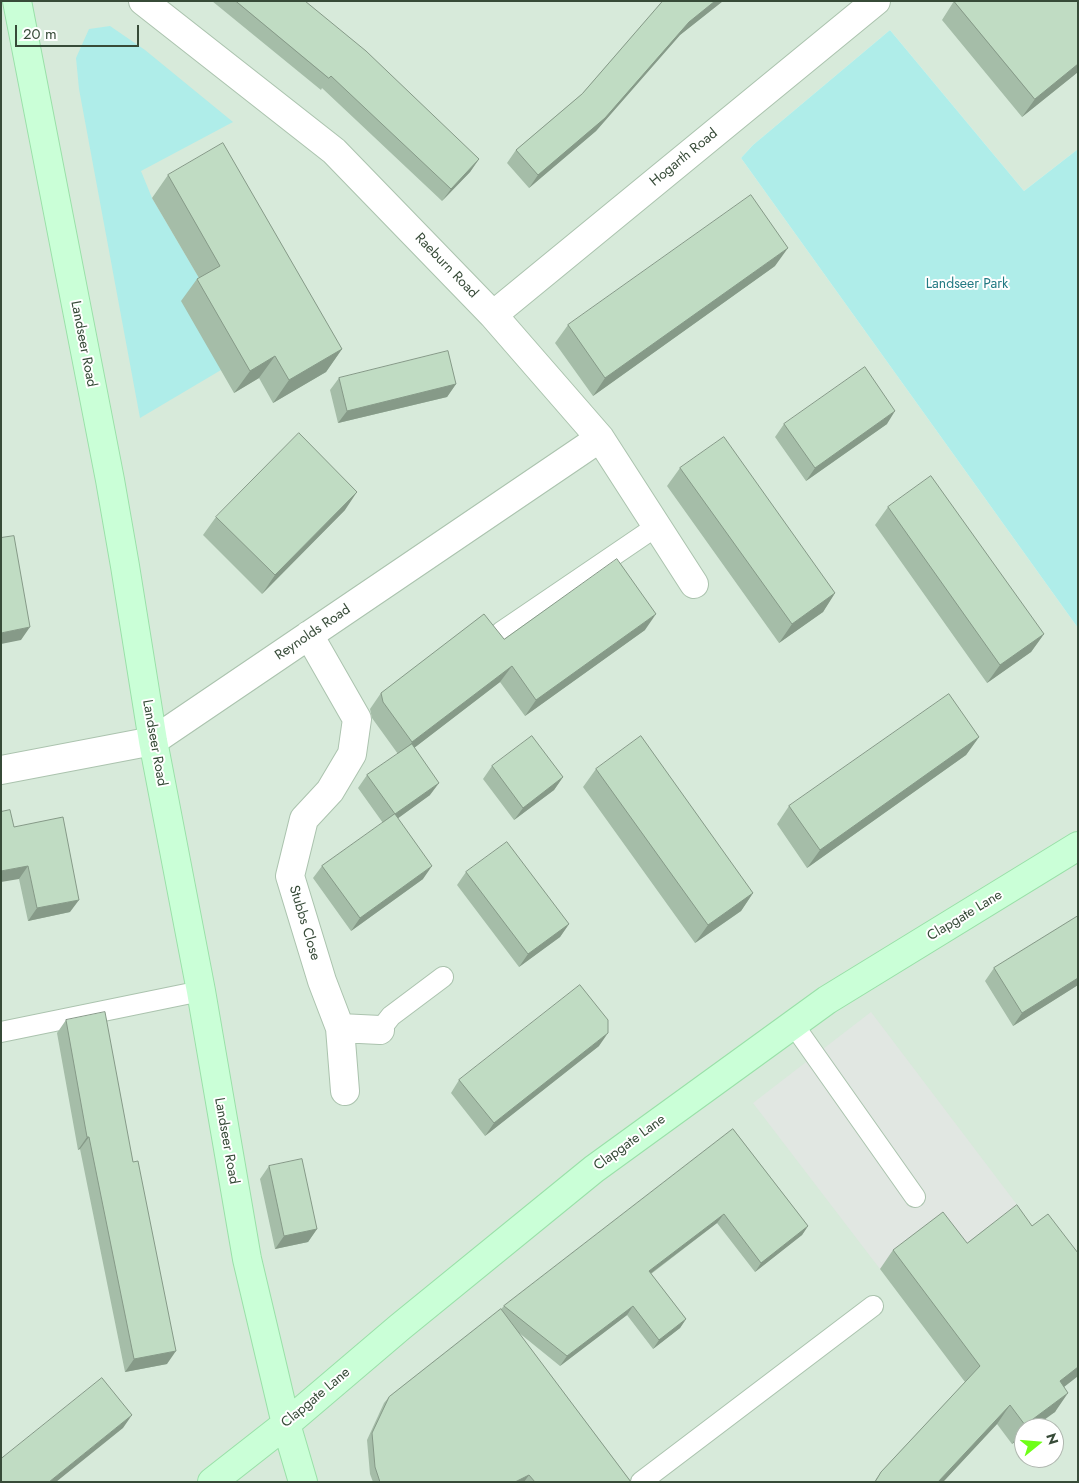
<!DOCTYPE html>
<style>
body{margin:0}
#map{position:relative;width:1079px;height:1483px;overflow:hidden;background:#e9f6eb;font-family:Jost,sans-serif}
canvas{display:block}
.frame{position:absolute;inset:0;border:2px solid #374b38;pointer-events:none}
.north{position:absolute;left:1014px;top:1418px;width:50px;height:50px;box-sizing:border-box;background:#fff;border:1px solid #afb7af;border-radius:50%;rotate:73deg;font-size:14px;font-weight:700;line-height:20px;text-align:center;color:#374b38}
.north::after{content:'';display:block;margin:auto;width:18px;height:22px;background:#6eff17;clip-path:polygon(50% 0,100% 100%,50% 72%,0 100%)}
.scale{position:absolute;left:15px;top:25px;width:124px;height:22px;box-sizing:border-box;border:2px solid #374b38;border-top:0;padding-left:6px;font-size:15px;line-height:18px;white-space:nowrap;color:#374b38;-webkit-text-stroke:4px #fff;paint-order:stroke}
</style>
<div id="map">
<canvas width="1079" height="1483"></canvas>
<div class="frame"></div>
<div class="north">N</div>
<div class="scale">20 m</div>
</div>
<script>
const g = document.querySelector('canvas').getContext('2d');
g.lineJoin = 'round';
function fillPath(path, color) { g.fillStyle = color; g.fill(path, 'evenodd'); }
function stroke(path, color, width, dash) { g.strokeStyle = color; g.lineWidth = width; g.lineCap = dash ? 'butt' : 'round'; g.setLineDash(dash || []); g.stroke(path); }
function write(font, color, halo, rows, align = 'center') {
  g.font = font + ' Jost,sans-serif'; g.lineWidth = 4; g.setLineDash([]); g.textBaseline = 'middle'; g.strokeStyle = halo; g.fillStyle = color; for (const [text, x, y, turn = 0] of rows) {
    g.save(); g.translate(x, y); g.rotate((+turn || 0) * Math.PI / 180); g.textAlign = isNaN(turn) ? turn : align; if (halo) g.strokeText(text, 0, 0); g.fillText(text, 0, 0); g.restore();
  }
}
fillPath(new Path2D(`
 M 1,1 L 1078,1 L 1078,149 L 1024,191 L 890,30 L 753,145 L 741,158 L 1078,628 L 1078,1482 L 1,1482 ZM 1024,1428 L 1054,1428 L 1054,1458 L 1024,1458 Z`), '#d7eada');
fillPath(new Path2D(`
 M 110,26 L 145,50 L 233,122 L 141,171 L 152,198 L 205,288 L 221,370 L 140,418 L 79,89 L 76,58 L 89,29 Z
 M 890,30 L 1024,191 L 1078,149 L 1078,628 L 741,158 L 753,145 Z`), '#afede9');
fillPath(new Path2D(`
 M 871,1012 L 1021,1210 L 954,1261 L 930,1231 L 880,1269 L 753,1103 Z`), '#e1e7e2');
const lane = new Path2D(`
 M 501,632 L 657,526
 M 793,1024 L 915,1197
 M 380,1030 L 391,1016 L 443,977
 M 1,1032 L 201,991
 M 641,1482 L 873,1306`);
const street = new Path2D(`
 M 143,1 L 334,151 L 493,315 L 600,438 L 694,584
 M 493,315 L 876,1
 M 309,635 L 357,719 L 352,754 L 330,791 L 304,819 L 290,876 L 322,981 L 340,1028 L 380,1030
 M 1,770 L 153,741 L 600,438
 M 340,1028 L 345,1091`);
const secondary = new Path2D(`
 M 17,1 L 110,480 L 125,566 L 153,741 L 201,991 L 247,1259 L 286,1424 L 303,1482
 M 212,1482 L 286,1424 L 400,1327 L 594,1169 L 827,1000 L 1078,846`);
stroke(lane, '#abc3ae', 22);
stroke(street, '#abc3ae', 30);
stroke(secondary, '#99e0a8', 30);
stroke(lane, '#fff', 20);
stroke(street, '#fff', 28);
stroke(secondary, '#caffd7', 28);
fillPath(new Path2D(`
 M 212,1 L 305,1 L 479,159 L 470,172 L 442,201 L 322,88 L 321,90 Z
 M 663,1 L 723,1 L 680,35 L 596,131 L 529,188 L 507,163 L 516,150 L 582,94 Z
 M 954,1 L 1078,1 L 1078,72 L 1022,117 L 942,20 Z
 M 168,175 L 342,349 L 326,372 L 273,403 L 259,378 L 234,393 L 181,301 L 197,279 L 199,278 L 152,198 Z
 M 775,266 L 593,396 L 555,343 L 568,325 Z
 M 339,378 L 456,384 L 447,397 L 338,423 L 330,390 Z
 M 784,424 L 887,424 L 806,481 L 775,437 Z
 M 680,468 L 835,593 L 823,612 L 779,643 L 667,486 Z
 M 888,507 L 1044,634 L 1031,652 L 987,683 L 875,525 Z
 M 345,510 L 262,594 L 203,535 L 216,517 Z
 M 645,630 L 525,716 L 500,682 L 414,748 L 430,795 L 398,818 L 423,879 L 351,931 L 313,878 L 322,866 L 383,823 L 358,788 L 367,775 L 398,754 L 372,718 L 370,709 L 381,693 L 504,639 Z
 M 979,737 L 966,755 L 807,868 L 777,824 L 789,806 Z
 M 492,766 L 563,777 L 554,790 L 514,820 L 483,779 Z
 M 596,769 L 753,893 L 741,911 L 695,943 L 583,787 Z
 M 14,827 L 70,912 L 28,921 L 19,879 Z
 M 466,872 L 569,924 L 560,937 L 519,967 L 457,885 Z
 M 1078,916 L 1078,985 L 1013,1026 L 985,981 L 994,968 Z
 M 66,1020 L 133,1162 L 167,1364 L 125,1372 L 80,1149 L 78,1150 L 57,1033 Z
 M 599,1046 L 485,1136 L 451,1093 L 459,1080 Z
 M 733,1129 L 808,1226 L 802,1235 L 755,1272 L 717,1223 L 651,1274 L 686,1319 L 680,1328 L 653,1349 L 627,1315 L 560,1366 L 518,1332 L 631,1482 L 373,1482 L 370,1474 L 367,1440 L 384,1403 L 389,1397 L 501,1309 L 504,1306 Z
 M 269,1166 L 317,1229 L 308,1242 L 275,1249 L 260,1179 Z
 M 1032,1226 L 1078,1253 L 1078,1376 L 1064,1387 L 1055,1412 L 1024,1428 L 1024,1435 L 1012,1444 L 997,1424 L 943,1482 L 874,1482 L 881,1472 L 965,1382 L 880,1269 L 893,1250 L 967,1243 Z`), '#a5bda8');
fillPath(new Path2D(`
 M 715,1 L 723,1 L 680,35 L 596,131 L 529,188 L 538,175 L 689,22 Z
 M 1078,64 L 1078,72 L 1022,117 L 1035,99 Z
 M 479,159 L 470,172 L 442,201 L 451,189 Z
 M 788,248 L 775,266 L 593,396 L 605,378 Z
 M 342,349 L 326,372 L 273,403 L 289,380 Z
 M 275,356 L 259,378 L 234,393 L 250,371 Z
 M 456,384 L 447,397 L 338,423 L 347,411 Z
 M 895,411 L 887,424 L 806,481 L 815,468 Z
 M 357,492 L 345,510 L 262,594 L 275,575 Z
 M 835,593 L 823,612 L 779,643 L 792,624 Z
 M 656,614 L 645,630 L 525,716 L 536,700 Z
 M 30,627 L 21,640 L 1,644 L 1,633 Z
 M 1044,634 L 1031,652 L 987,683 L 1000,665 Z
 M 512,666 L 500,682 L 401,758 L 412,742 Z
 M 979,737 L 966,755 L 807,868 L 820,850 Z
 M 563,777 L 554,790 L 514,820 L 523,808 Z
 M 439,783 L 430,795 L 386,827 L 395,814 Z
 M 28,866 L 19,879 L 1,882 L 1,871 Z
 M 432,866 L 423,879 L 351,931 L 360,918 Z
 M 753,893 L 741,911 L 695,943 L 708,925 Z
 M 79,900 L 70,912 L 28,921 L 37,908 Z
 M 569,924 L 560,937 L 519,967 L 528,954 Z
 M 1078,978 L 1078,985 L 1013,1026 L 1022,1013 Z
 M 608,1033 L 599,1046 L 485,1136 L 494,1123 Z
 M 87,1137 L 89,1137 L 80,1149 L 78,1150 Z
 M 724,1214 L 717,1223 L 642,1280 L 649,1271 Z
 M 808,1226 L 802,1235 L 755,1272 L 761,1263 Z
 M 317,1229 L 308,1242 L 275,1249 L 284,1236 Z
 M 633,1306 L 627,1315 L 560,1366 L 567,1356 Z
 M 686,1319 L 680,1328 L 653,1349 L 659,1340 Z
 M 176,1351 L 167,1364 L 125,1372 L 134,1359 Z
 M 1078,1367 L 1078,1376 L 1047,1400 L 1060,1381 Z
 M 1068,1393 L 1055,1412 L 1033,1428 L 1024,1428 L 1024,1435 L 1012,1444 L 1025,1425 Z
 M 1010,1405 L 997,1424 L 943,1482 L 938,1482 Z
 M 132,1415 L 123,1428 L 56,1482 L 49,1482 Z
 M 529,1475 L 524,1482 L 515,1482 Z`), '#869a88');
const building = new Path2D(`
 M 236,1 L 305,1 L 366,51 L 479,159 L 451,189 L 331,76 L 329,78 Z
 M 663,1 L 715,1 L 689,22 L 605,118 L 538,175 L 516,150 L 582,94 Z
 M 954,1 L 1078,1 L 1078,64 L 1035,99 Z
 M 223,143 L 342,349 L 289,380 L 275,356 L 250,371 L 197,279 L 220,266 L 168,175 Z
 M 751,195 L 788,248 L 605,378 L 568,325 Z
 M 448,351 L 456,384 L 347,411 L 339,378 Z
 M 865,367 L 895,411 L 815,468 L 784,424 Z
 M 299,433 L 357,492 L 275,575 L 216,517 Z
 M 724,437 L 835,593 L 792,624 L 680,468 Z
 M 931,476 L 1044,634 L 1000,665 L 888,507 Z
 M 14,536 L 30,627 L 1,633 L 1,538 Z
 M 617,559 L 656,614 L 536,700 L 512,666 L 412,742 L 383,702 L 381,693 L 484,614 L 504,639 Z
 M 949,694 L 979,737 L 820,850 L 789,806 Z
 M 532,736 L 563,777 L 523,808 L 492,766 Z
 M 641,736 L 753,893 L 708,925 L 596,769 Z
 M 412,744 L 439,783 L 395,814 L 367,775 Z
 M 10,810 L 14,827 L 63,817 L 79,900 L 37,908 L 28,866 L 1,871 L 1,812 Z
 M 395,814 L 432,866 L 360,918 L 322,866 Z
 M 507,842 L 569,924 L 528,954 L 466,872 Z
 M 1078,916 L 1078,978 L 1022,1013 L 994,968 Z
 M 580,985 L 608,1020 L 608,1033 L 494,1123 L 459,1080 Z
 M 105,1012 L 133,1162 L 138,1161 L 176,1351 L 134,1359 L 89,1137 L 87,1137 L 66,1020 Z
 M 733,1129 L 808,1226 L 761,1263 L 724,1214 L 649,1271 L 686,1319 L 659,1340 L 633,1306 L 567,1356 L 504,1306 Z
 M 302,1159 L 317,1229 L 284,1236 L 269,1166 Z
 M 1017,1205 L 1032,1226 L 1048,1214 L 1078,1253 L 1078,1367 L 1060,1381 L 1068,1393 L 1025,1425 L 1010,1405 L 938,1482 L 875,1482 L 881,1472 L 980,1366 L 893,1250 L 943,1212 L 967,1243 Z
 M 501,1309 L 631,1482 L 535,1482 L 529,1475 L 515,1482 L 380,1482 L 375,1467 L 372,1433 L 389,1397 Z
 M 102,1378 L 132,1415 L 49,1482 L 1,1482 L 1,1459 Z`);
fillPath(building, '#c0dcc3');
stroke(building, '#869a88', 1);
write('14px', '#374b38', '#fff', [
 ["Hogarth Road",684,158,-39],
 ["Raeburn Road",446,266,46],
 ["Landseer Road",83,344,79],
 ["Reynolds Road",313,633,-34],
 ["Landseer Road",154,743,80],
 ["Clapgate Lane",965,916,-31],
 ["Stubbs Close",304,923,73],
 ["Landseer Road",226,1141,80],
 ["Clapgate Lane",630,1143,-36],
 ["Clapgate Lane",316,1398,-40]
]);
write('14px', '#237a83', '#fff', [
 ["Landseer Park",967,285]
]);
</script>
